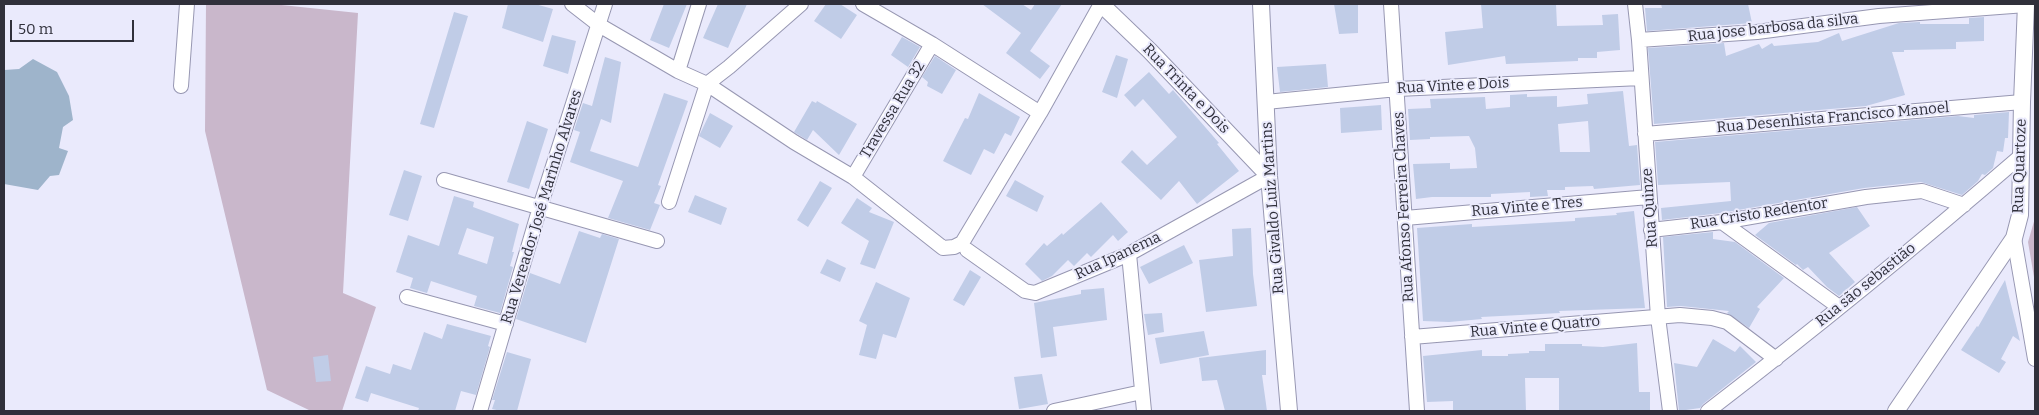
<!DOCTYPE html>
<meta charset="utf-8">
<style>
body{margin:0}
#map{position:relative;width:2039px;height:415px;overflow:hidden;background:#eaeafc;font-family:Bitter,serif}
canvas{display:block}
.frame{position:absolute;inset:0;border:5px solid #30303b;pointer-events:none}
.scale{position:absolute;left:10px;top:20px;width:124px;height:22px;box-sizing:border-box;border:2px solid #30303b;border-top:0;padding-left:6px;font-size:15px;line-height:18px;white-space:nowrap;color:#30303b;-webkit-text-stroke:4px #eaeafc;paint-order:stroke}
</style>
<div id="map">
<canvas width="2039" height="415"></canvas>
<div class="frame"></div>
<div class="scale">50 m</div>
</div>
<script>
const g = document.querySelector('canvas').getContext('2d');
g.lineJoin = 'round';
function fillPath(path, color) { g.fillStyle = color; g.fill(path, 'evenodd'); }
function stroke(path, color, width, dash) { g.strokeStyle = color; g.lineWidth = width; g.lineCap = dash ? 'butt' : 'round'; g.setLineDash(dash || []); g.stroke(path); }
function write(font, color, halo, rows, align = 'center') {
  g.font = font + ' Bitter,serif'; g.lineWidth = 4; g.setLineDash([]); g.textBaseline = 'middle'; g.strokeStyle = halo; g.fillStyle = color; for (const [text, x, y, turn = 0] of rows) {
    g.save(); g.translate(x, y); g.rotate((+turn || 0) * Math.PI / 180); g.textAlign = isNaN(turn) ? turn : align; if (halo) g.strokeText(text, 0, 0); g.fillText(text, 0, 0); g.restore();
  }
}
fillPath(new Path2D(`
 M 206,4 L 272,4 L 358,13 L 343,293 L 376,307 L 342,411 L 311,411 L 267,390 L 205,131 Z
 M 2035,218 L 2035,283 L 2028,242 Z`), '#c9b7cb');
fillPath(new Path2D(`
 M 33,59 L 57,72 L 69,96 L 73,120 L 63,127 L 59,148 L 68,151 L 59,175 L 50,176 L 38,190 L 4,184 L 4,70 L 19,69 Z`), '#9eb4cb');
fillPath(new Path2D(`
 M 508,4 L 535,4 L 553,9 L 543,42 L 502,28 Z
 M 664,4 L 687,4 L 669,48 L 650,40 Z
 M 718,4 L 747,4 L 728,48 L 703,38 Z
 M 826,4 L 840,4 L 857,15 L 841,39 L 814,21 Z
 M 982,4 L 1022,4 L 1031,10 L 1035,4 L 1062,4 L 1030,51 L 1050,66 L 1040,79 L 1006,53 L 1021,33 Z
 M 1334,4 L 1358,4 L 1358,33 L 1339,34 Z
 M 1481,4 L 1556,4 L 1557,26 L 1603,25 L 1602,15 L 1618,14 L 1620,50 L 1597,52 L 1597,58 L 1578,58 L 1578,61 L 1506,64 L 1505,56 L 1448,65 L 1445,32 L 1483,28 Z
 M 1661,4 L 1748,4 L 1752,23 L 1647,31 L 1645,8 L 1662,8 Z
 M 454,12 L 468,16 L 434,128 L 420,124 Z
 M 1984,17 L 1984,41 L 1956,42 L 1956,49 L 1904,50 L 1904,52 L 1892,52 L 1905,95 L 1866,106 L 1654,124 L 1648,48 L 1724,43 L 1726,56 L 1759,44 L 1762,49 L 1772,43 L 1774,46 L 1818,42 L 1839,33 L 1842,41 L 1899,23 L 1920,22 L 1920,24 L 1969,24 L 1969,18 Z
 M 552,35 L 576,41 L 568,74 L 543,66 Z
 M 902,37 L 920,47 L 908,67 L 891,55 Z
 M 1116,55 L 1128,59 L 1117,98 L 1102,92 Z
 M 935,56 L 956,70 L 942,94 L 927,86 L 928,82 L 922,77 Z
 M 605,57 L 621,62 L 620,69 L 611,123 L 601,119 L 590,151 L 638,167 L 664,93 L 688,101 L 658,185 L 661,186 L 654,203 L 660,205 L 650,230 L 608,218 L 623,181 L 570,162 L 580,132 L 574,130 L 583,103 L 592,106 Z
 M 1326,64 L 1328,87 L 1280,92 L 1277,67 Z
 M 1149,72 L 1169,94 L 1173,90 L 1219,143 L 1217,144 L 1239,171 L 1197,204 L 1179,181 L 1161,200 L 1121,162 L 1132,150 L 1147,165 L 1177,137 L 1143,99 L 1135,107 L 1124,95 Z
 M 1623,91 L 1629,146 L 1637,145 L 1640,185 L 1594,189 L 1593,186 L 1565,187 L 1565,190 L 1547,190 L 1548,196 L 1530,197 L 1530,192 L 1491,194 L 1491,197 L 1432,197 L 1416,199 L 1413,164 L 1450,163 L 1450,169 L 1477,168 L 1475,148 L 1469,136 L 1430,137 L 1430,139 L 1410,140 L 1408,109 L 1431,108 L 1430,99 L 1485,97 L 1486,109 L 1510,107 L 1510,95 L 1527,94 L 1527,97 L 1557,96 L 1557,107 L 1588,104 L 1587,94 ZM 1588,121 L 1590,152 L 1560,152 L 1558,124 Z
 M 979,93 L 1020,117 L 1011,136 L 1005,133 L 994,154 L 984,149 L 971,175 L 943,161 L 965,118 L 968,119 Z
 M 812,101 L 816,103 L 817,101 L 857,124 L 839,155 L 813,130 L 807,140 L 794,132 Z
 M 1381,105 L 1382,130 L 1341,133 L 1340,108 Z
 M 2009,112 L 2008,138 L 2005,138 L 2003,152 L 1997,151 L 1993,168 L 1985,175 L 1982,174 L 1978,181 L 1962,195 L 1921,182 L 1864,188 L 1721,213 L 1662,220 L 1661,208 L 1731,201 L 1730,182 L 1658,185 L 1655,142 L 1958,116 L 1974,118 L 1974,115 Z
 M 710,113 L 733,126 L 720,148 L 699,136 Z
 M 527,121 L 548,129 L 529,189 L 507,182 Z
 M 404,170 L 422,176 L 408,221 L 389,215 Z
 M 1015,180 L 1044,196 L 1037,212 L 1006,196 Z
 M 820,181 L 832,188 L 808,227 L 797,220 Z
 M 695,195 L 727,208 L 721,225 L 688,212 Z
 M 454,196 L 474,202 L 473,207 L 519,224 L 512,252 L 514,252 L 510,266 L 513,267 L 500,313 L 474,306 L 477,296 L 431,281 L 427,293 L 410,288 L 413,278 L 396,272 L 408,235 L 439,246 ZM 467,228 L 494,237 L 487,264 L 458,254 Z
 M 857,198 L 872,208 L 869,212 L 894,222 L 875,269 L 860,264 L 869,241 L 841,223 Z
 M 1101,202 L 1128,232 L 1118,241 L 1113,235 L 1091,257 L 1087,253 L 1074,266 L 1068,260 L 1052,276 L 1042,281 L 1025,264 L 1044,243 L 1047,246 L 1062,233 L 1063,235 Z
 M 1857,207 L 1870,226 L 1829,253 L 1855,282 L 1839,296 L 1827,287 L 1808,267 L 1803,270 L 1797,264 L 1796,265 L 1755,235 L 1769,223 Z
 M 1634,211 L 1645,308 L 1559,311 L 1560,313 L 1481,317 L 1482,319 L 1449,322 L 1423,321 L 1417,228 L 1472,224 L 1472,227 L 1575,221 L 1575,218 L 1617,215 L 1616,213 Z
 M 1251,228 L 1253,274 L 1257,306 L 1206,312 L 1199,260 L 1233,256 L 1232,229 Z
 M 579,231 L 600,238 L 602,234 L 619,239 L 586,343 L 516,319 L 530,273 L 560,284 Z
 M 1713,232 L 1713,239 L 1735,242 L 1784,278 L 1757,307 L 1760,309 L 1749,328 L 1727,313 L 1729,311 L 1681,306 L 1667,307 L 1663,237 Z
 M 1184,245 L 1193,263 L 1149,284 L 1140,267 Z
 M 827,259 L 846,268 L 840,282 L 820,273 Z
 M 970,270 L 981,277 L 964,306 L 953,300 Z
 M 2005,280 L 2020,341 L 2013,336 L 2001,359 L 2006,362 L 1999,373 L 1961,350 L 1977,326 L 1978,327 Z
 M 876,282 L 910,298 L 896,338 L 883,334 L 876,359 L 859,355 L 867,325 L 859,321 Z
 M 1104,288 L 1107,320 L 1053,327 L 1057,356 L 1041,358 L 1034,303 L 1081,294 L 1081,290 Z
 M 1162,313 L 1164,332 L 1148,335 L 1144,314 Z
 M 447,324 L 491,336 L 488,346 L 490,347 L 476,395 L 461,391 L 455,411 L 418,411 L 419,408 L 371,393 L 368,402 L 355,398 L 366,366 L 390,374 L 393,364 L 411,370 L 424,332 L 442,339 Z
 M 1204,331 L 1209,355 L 1160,364 L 1155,338 Z
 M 1713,339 L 1735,352 L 1740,346 L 1756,362 L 1703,404 L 1700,408 L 1679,411 L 1674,363 L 1697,367 Z
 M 1637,343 L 1639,392 L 1650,392 L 1650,411 L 1559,411 L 1559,378 L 1525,378 L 1526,411 L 1453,411 L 1453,401 L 1427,402 L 1423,356 L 1482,350 L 1482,356 L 1508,356 L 1508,354 L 1529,353 L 1529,351 L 1545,351 L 1545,344 L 1582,344 L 1582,346 L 1603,347 Z
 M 1266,350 L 1266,375 L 1262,375 L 1267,411 L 1225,411 L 1217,380 L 1202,381 L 1199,358 Z
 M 507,352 L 531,359 L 517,411 L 501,411 L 492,409 L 495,400 L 492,400 Z
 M 328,355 L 331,381 L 316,382 L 313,357 Z
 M 1042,374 L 1048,404 L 1019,409 L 1014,377 Z`), '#c0cce7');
const minor = new Path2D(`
 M 572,4 L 599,25 L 678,71 L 707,84 L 794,142 L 853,177 L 943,248 L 954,247 L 962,243 L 1040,113 L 1101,4
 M 863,4 L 932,44 L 1040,113
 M 1391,4 L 1417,411
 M 1635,4 L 1639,40 L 1658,317 L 1670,411
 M 1639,40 L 1757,32 L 1879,16 L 2026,5
 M 678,71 L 699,4
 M 181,86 L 187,4
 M 1266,102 L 1397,89 L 1641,78
 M 1645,134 L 2022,102
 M 853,177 L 932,44
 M 444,180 L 657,241
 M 669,202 L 707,84 L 729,67 L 801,4
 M 1405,218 L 1649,197
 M 1722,222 L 1839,307
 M 1651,230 L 1722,222 L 1866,197 L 1922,191 L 1964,205
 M 2014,238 L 2035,359
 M 967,250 L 1025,291 L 1035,293 L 1129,254 L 1269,176
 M 1129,254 L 1144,411
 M 407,297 L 506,324
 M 1412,337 L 1680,315 L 1712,318 L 1727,322 L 1776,359
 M 480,411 L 540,207 L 605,4
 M 1054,411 L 1142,392
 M 1708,411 C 1815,329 1920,243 2022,155`);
const tertiary = new Path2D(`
 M 1101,4 L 1150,51 L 1269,176
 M 1261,4 L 1269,176 L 1289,411
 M 1896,411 L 2014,238 L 2020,215 L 2022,102 L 2026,4`);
stroke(minor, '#9797b2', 16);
stroke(tertiary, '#9797b2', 18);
stroke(minor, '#fff', 14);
stroke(tertiary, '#fff', 16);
write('15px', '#30303b', '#eaeafc', [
 ["Rua jose barbosa da silva",1773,28,-6],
 ["Rua Vinte e Dois",1453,86,-3],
 ["Rua Trinta e Dois",1186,89,46],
 ["Travessa Rua 32",893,110,-59],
 ["Rua Desenhista Francisco Manoel",1833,118,-5],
 ["Rua Quartoze",2020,166,-88],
 ["Rua Vereador José Marinho Alvares",542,207,-73],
 ["Rua Afonso Ferreira Chaves",1404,207,-93],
 ["Rua Vinte e Tres",1527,207,-5],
 ["Rua Givaldo Luiz Martins",1273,208,-94],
 ["Rua Quinze",1650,208,-94],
 ["Rua Cristo Redentor",1759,214,-9],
 ["Rua Ipanema",1118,256,-25],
 ["Rua são sebastião",1866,285,-39],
 ["Rua Vinte e Quatro",1535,327,-5]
]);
</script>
